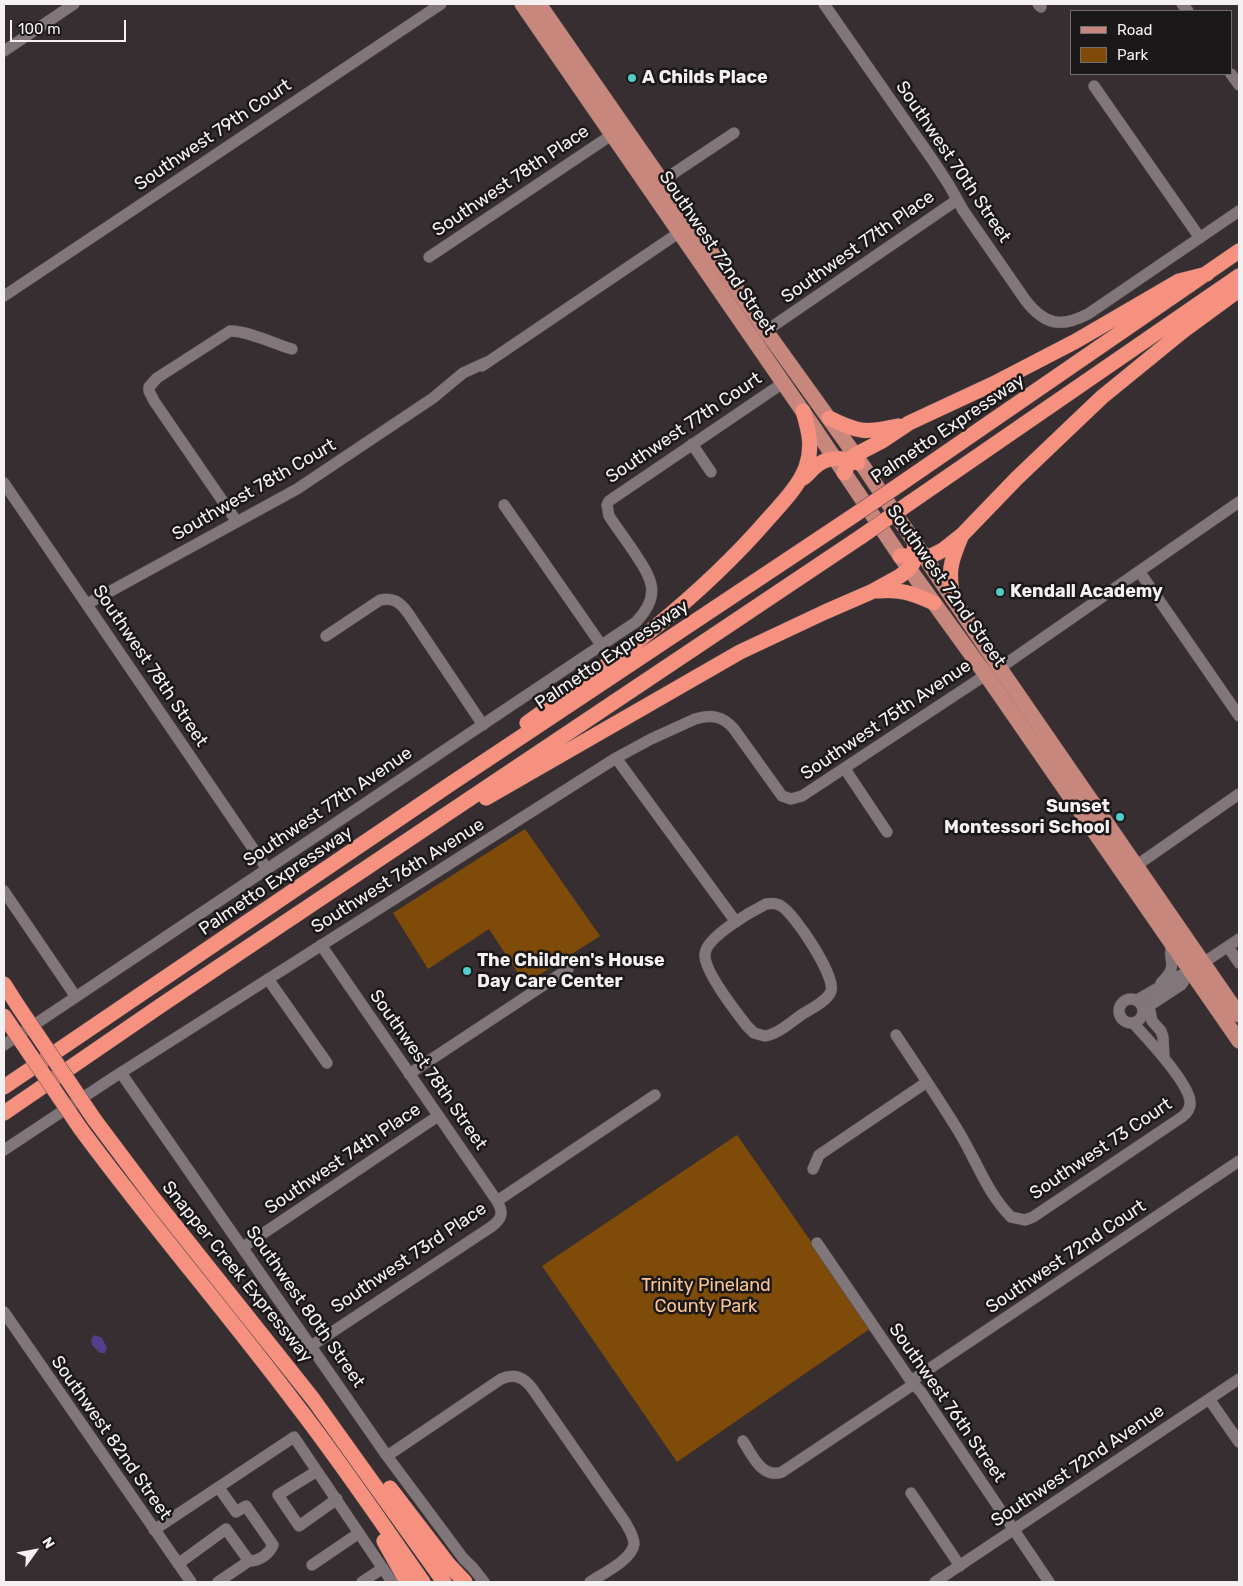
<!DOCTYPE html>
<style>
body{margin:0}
#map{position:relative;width:1243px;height:1586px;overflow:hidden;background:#372e31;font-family:Rubik,sans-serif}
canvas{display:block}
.frame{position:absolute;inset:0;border:5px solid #f5f0f1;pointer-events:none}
.legend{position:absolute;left:1070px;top:10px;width:162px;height:65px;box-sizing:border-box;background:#1b1819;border:1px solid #726e6f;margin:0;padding:6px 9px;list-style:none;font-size:15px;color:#f5f0f1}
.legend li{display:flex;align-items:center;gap:10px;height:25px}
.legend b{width:25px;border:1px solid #726e6f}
.north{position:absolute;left:10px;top:1526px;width:50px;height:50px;-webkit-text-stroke:4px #1b1819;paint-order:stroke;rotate:58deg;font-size:14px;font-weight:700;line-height:20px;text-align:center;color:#f5f0f1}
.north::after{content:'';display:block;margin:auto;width:18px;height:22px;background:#f5f0f1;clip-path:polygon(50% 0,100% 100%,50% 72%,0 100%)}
.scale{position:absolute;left:10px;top:20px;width:116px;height:22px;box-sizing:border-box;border:2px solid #f5f0f1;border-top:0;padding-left:6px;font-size:15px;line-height:18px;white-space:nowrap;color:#f5f0f1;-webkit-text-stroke:4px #1b1819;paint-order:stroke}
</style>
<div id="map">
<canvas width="1243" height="1586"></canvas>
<div class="frame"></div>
<ul class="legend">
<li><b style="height:6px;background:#c7877c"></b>Road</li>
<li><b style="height:14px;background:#7e4b08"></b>Park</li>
</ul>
<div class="north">N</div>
<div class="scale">100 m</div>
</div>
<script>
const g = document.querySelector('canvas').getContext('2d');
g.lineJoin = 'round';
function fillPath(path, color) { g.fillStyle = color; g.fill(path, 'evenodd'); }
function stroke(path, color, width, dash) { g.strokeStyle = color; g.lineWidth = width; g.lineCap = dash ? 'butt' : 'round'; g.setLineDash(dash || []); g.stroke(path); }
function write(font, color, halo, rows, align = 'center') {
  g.font = font + ' Rubik,sans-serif'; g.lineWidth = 5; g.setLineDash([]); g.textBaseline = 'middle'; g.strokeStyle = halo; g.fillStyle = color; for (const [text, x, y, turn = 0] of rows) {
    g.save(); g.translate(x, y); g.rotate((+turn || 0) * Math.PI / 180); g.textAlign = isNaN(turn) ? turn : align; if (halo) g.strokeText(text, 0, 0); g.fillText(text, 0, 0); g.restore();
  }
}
fillPath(new Path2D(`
 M 525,829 L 600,936 L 525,984 L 489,929 L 428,969 L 393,913 Z
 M 737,1135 L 871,1328 L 677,1462 L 542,1266 Z`), '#7e4b08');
fillPath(new Path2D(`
 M 95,1335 L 102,1338 L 107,1348 L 105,1353 L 100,1353 L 92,1345 L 91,1339 Z`), '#533e8c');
const minor = new Path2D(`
 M 824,4 L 934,162 L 949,185 L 963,210 L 1026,301 C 1045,325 1061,328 1088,314 L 1239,211
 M 1038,4 L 1041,7
 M 1182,4 L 1188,11
 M 4,51 L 74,4
 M 1231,74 L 1239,85
 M 1094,86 L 1200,238
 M 662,181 L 734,133
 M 429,257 L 613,134
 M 4,296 L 441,4
 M 760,335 L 957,200
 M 482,366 L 680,232
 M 692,444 L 711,472
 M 4,483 L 267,869
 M 504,505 L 602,646
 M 237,522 L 154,401 L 149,391 L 149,387 L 157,378 L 230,331 C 245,330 275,344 292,349
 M 1139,571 L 1239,716
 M 87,604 L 297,489 L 433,398 L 463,373 L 487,362
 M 326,636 L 380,600 C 393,597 400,602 408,613 L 483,725
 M 616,758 L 736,922
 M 845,769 L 887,832
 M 1130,870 L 1239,794
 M 4,891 L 76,997
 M 766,904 C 772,903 777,903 781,906 C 794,913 836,976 831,991 C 827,1002 810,1009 801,1015 C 790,1023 778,1034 765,1036 L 754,1033 L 747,1026 C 736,1012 703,970 705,954 C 706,937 752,911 766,904 Z
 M 1228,947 L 1239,963
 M 268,979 L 327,1063
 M 1161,983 C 1181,963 1166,962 1172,944
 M1119 1011a12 12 0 1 1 24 0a12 12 0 1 1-24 0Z
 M 1137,1000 L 1177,977 L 1191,971 L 1239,939
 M 1149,1006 L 1152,1021 L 1161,1031 L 1163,1037 L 1164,1056
 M 1143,1010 L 1181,985 L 1191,971
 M 896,1035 C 917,1067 939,1099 959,1132 C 976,1160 987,1193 1011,1217 L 1025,1220 L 1033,1217 L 1182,1117 C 1187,1113 1191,1108 1190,1101 C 1188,1082 1147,1038 1133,1023
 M 4,1045 L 636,622 C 662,595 652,579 634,552 C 626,540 617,528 609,516 L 607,505 L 609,501 L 783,383
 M 121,1073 L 387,1456 L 463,1558 L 473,1568 L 484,1582
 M 409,1074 L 568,969
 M 4,1150 L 111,1079 L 616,758 L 651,739 L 695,719 C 711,714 723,716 734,729 L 782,796 L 791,799 L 802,796 L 978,680 L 1007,663 L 1239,502
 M 813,1169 L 819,1155 L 927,1082
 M 497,1201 L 655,1095
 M 817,1243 L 911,1381 L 921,1392 L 1049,1582
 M 243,1247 L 438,1116
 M 4,1312 L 191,1582
 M 311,1346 L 491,1227 C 502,1219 504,1213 497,1201 L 321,945
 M 911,1381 L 1239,1161
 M 1209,1399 L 1239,1442
 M 743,1441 C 752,1455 762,1479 782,1472 L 914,1384
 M 387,1456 L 501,1379 C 516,1372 526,1379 534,1391 L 625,1522 C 629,1529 634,1536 634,1544 C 632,1560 602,1574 590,1582
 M 317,1471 L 278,1495 L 299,1526 L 337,1499
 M 219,1488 L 236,1512 L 246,1506 L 273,1545 C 269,1554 260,1561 249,1561
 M 911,1493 L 960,1566
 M 154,1530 L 294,1437 L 392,1582
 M 178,1564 L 226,1529 L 249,1561 L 218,1582
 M 312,1565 L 359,1533
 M 362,1582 L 383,1568
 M 935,1582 L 1239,1379`);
const major = new Path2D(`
 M 522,4 L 815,429 L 900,556 L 986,675 L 1239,1041
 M 539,4 L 766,331 L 863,466 L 999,667 L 1239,1015`);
const highway = new Path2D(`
 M 829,418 C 859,433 866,433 898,426
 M 844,473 L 850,460 L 855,455 L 882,441 L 909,423 L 997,382 L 1076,341 L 1179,281 L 1207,274
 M 803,478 C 808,475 811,470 815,467 C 828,455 843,458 858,463
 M 899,485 L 1239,251
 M 911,502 L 1239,276
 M 900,556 L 931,556 L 943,550 L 962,535 L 1017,478 L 1102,397 L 1183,331 L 1239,290
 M 877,591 C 901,589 912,593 934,603
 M 953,599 C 948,571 950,563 961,537
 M 527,723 C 614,661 698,600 768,519 C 782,503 799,486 806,467 C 813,447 809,431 803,411
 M 486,798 L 740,652 L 825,612 L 871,592 L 900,576 L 909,569 L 913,563 L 915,542
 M 4,984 L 18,1006
 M 4,1087 L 452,783 L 850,518
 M 4,1113 L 163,1004 L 862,536
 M 94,1119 L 154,1199 L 313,1399 L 444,1582
 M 80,1128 C 149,1222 225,1310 295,1403 C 340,1461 381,1522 423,1582
 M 390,1488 L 449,1565 L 465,1582
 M 384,1541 L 407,1582`);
stroke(minor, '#524a4d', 12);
stroke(major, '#524a4d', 16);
stroke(highway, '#524a4d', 16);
stroke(minor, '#81777a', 11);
stroke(major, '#c7877c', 15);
stroke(highway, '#f5917e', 15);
const highwayBridge = new Path2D(`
 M 850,518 L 899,485
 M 862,536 L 911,502
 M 18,1006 L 94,1119
 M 4,1016 L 80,1128`);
stroke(highwayBridge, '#524a4d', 16, []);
stroke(highwayBridge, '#f5917e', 15);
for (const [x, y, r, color] of [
 [632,78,5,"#53cdcb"],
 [1000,592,5,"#53cdcb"],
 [1120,817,5,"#53cdcb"],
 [467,971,5,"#53cdcb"]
]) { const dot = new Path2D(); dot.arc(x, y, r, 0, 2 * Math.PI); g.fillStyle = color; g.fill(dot); stroke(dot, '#1b1819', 2); }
write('bold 18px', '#f5f0f1', '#1b1819', [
 ["A Childs Place",642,78],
 ["Kendall Academy",1010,592],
 ["Sunset",1110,807,"right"],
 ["Montessori School",1110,828,"right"],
 ["The Children's House",477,961],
 ["Day Care Center",477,982]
], 'left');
write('18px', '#f5f0f1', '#1b1819', [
 ["Southwest 79th Court",213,135,-34],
 ["Southwest 70th Street",953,162,56],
 ["Southwest 78th Place",511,181,-34],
 ["Southwest 77th Place",858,247,-35],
 ["Southwest 72nd Street",717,253,56],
 ["Southwest 77th Court",684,428,-34],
 ["Palmetto Expressway",948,429,-34],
 ["Southwest 78th Court",254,490,-30],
 ["Southwest 72nd Street",946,586,55],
 ["Palmetto Expressway",612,655,-34],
 ["Southwest 78th Street",150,666,56],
 ["Southwest 75th Avenue",886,720,-34],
 ["Southwest 77th Avenue",328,807,-34],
 ["Southwest 76th Avenue",398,876,-32],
 ["Palmetto Expressway",276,881,-34],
 ["Southwest 78th Street",428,1070,55],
 ["Southwest 73 Court",1101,1149,-34],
 ["Southwest 74th Place",343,1159,-34],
 ["Southwest 72nd Court",1066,1257,-34],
 ["Southwest 73rd Place",409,1258,-34],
 ["Snapper Creek Expressway",237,1272,51],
 ["Southwest 80th Street",305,1307,55],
 ["Southwest 76th Street",947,1403,55],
 ["Southwest 82nd Street",111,1438,55],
 ["Southwest 72nd Avenue",1078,1466,-34]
]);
write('18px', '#fcc590', '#1b1819', [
 ["Trinity Pineland",706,1286],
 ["County Park",706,1307]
]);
</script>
